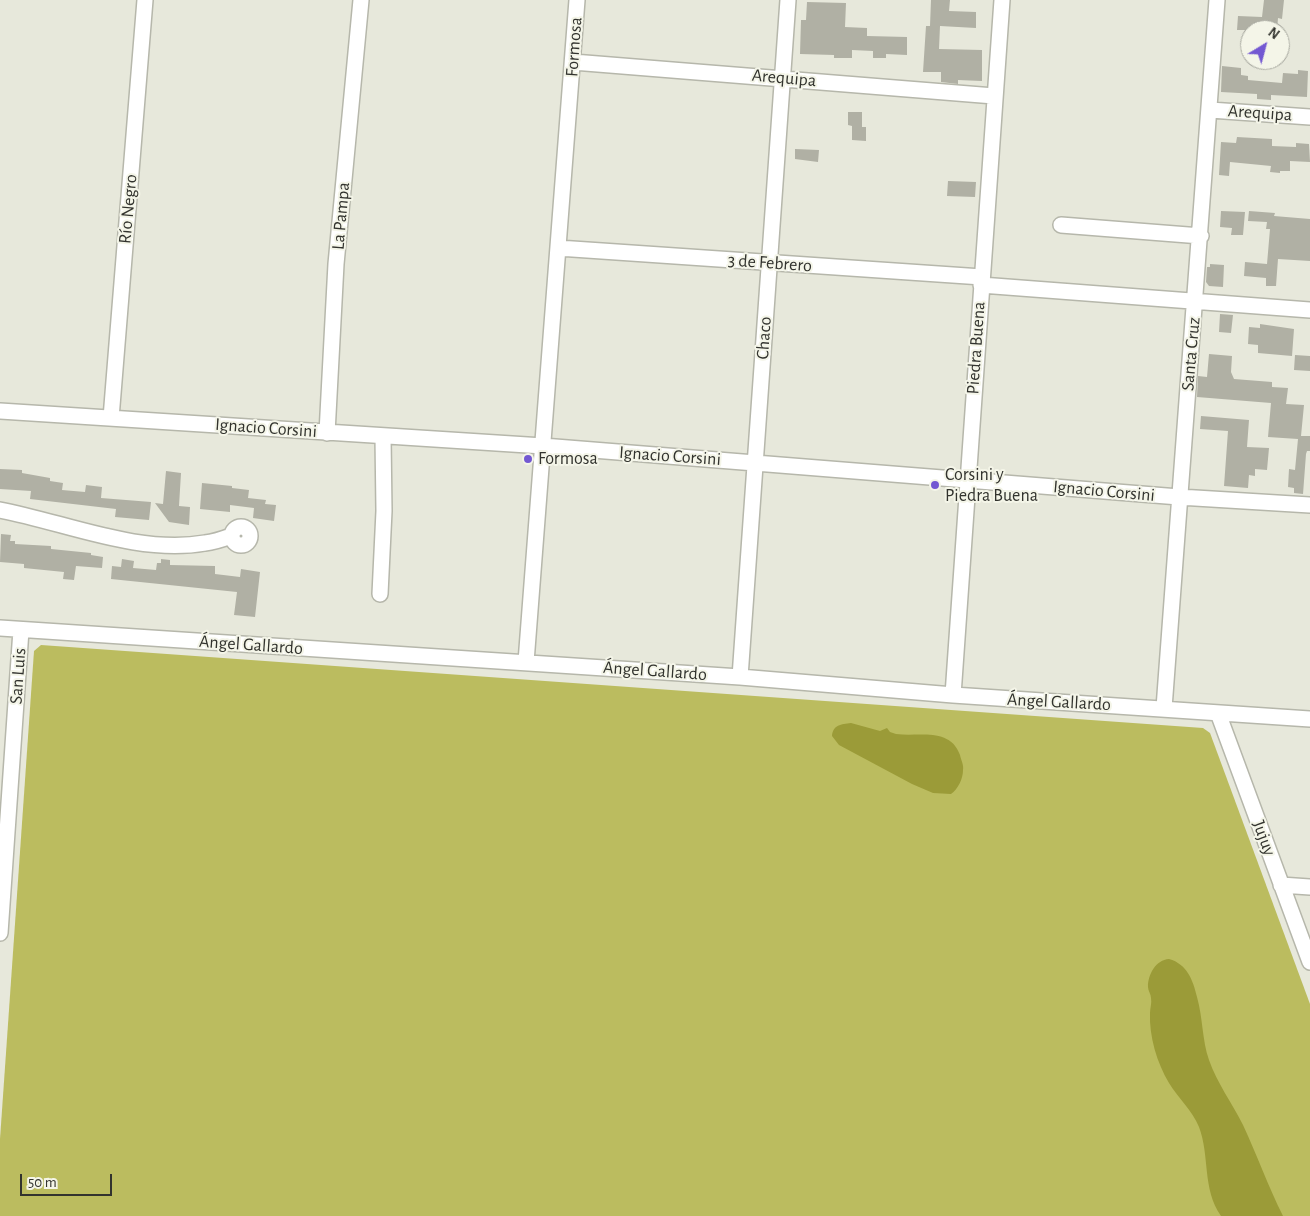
<!DOCTYPE html>
<meta charset="utf-8">
<style>
body{margin:0}
#map{position:relative;width:1310px;height:1216px;overflow:hidden;background:#e7e8db;font-family:"Alegreya Sans",sans-serif}
canvas{display:block}
.north{position:absolute;left:1240px;top:20px;width:50px;height:50px;box-sizing:border-box;background:#f4f5e8;border:1px solid #a6a79e;border-radius:50%;rotate:37deg;font-size:14px;font-weight:700;line-height:20px;text-align:center;color:#32332e}
.north::after{content:'';display:block;margin:auto;width:18px;height:22px;background:#7358d2;clip-path:polygon(50% 0,100% 100%,50% 72%,0 100%)}
.scale{position:absolute;left:20px;top:1174px;width:92px;height:22px;box-sizing:border-box;border:2px solid #32332e;border-top:0;padding-left:6px;font-size:15px;line-height:18px;white-space:nowrap;color:#32332e;-webkit-text-stroke:4px #f4f5e8;paint-order:stroke}
</style>
<div id="map">
<canvas width="1310" height="1216"></canvas>
<div class="north">N</div>
<div class="scale">50 m</div>
</div>
<script>
const g = document.querySelector('canvas').getContext('2d');
g.lineJoin = 'round';
function fillPath(path, color) { g.fillStyle = color; g.fill(path, 'evenodd'); }
function stroke(path, color, width, dash) { g.strokeStyle = color; g.lineWidth = width; g.lineCap = dash ? 'butt' : 'round'; g.setLineDash(dash || []); g.stroke(path); }
function write(font, color, halo, rows, align = 'center') {
  g.font = font + ' "Alegreya Sans",sans-serif'; g.lineWidth = 4; g.setLineDash([]); g.textBaseline = 'middle'; g.strokeStyle = halo; g.fillStyle = color; for (const [text, x, y, turn = 0] of rows) {
    g.save(); g.translate(x, y); g.rotate((+turn || 0) * Math.PI / 180); g.textAlign = isNaN(turn) ? turn : align; if (halo) g.strokeText(text, 0, 0); g.fillText(text, 0, 0); g.restore();
  }
}
fillPath(new Path2D(`
 M 41,645 L 1203,728 L 1210,733 L 1310,1004 L 1310,1216 L 0,1216 L 0,1139 L 34,651 Z`), '#bbbc5f');
fillPath(new Path2D(`
 M 851,723 L 880,731 L 887,728 L 890,732 L 896,734 C 919,737 950,727 960,755 C 961,760 964,765 963,770 C 963,779 958,789 951,794 L 933,793 L 912,784 L 839,745 L 832,736 C 833,725 841,724 851,723 Z
 M 1169,959 C 1187,964 1193,980 1197,997 C 1203,1018 1202,1040 1209,1060 C 1217,1083 1232,1103 1243,1125 C 1257,1155 1268,1186 1283,1216 L 1221,1216 C 1202,1189 1210,1156 1199,1127 C 1192,1110 1178,1098 1169,1083 C 1157,1063 1149,1036 1150,1013 C 1150,1008 1152,1003 1151,998 C 1151,994 1148,991 1148,987 C 1148,974 1156,960 1169,959 Z`), '#9b9b38');
fillPath(new Path2D(`
 M 931,0 L 950,0 L 949,11 L 976,12 L 976,28 L 940,26 L 939,49 L 982,50 L 982,81 L 958,80 L 958,84 L 941,82 L 941,72 L 923,72 L 926,26 L 930,26 Z
 M 1264,0 L 1284,0 L 1282,19 L 1278,18 L 1277,30 L 1237,30 L 1238,16 L 1262,17 Z
 M 807,2 L 846,3 L 845,27 L 867,28 L 867,36 L 907,37 L 907,55 L 886,54 L 886,58 L 873,58 L 873,51 L 852,50 L 852,58 L 834,58 L 834,55 L 800,54 L 801,20 L 806,20 Z
 M 1222,66 L 1241,68 L 1241,75 L 1248,76 L 1248,80 L 1282,83 L 1283,73 L 1298,74 L 1298,70 L 1308,71 L 1307,97 L 1271,95 L 1271,100 L 1257,99 L 1257,94 L 1221,92 Z
 M 848,112 L 862,112 L 862,127 L 866,127 L 866,141 L 852,140 L 852,126 L 848,125 Z
 M 1237,137 L 1272,139 L 1272,146 L 1296,147 L 1296,143 L 1309,144 L 1310,162 L 1290,161 L 1290,171 L 1280,171 L 1280,173 L 1270,172 L 1271,166 L 1230,162 L 1229,176 L 1219,175 L 1221,142 L 1236,143 Z
 M 795,149 L 819,150 L 818,162 L 795,159 Z
 M 948,181 L 976,182 L 975,197 L 947,196 Z
 M 1221,211 L 1245,212 L 1243,235 L 1231,235 L 1232,228 L 1220,227 Z
 M 1249,211 L 1275,213 L 1274,216 L 1310,219 L 1310,261 L 1278,259 L 1276,286 L 1266,286 L 1266,278 L 1244,276 L 1245,262 L 1267,264 L 1270,229 L 1266,229 L 1267,222 L 1248,221 Z
 M 1210,264 L 1224,265 L 1223,287 L 1209,286 L 1206,282 L 1207,267 L 1210,267 Z
 M 1220,314 L 1233,315 L 1231,333 L 1219,332 Z
 M 1260,324 L 1294,329 L 1292,356 L 1258,353 L 1258,345 L 1248,344 L 1249,327 L 1260,328 Z
 M 1209,354 L 1232,356 L 1231,372 L 1234,379 L 1272,382 L 1272,387 L 1288,388 L 1286,404 L 1304,405 L 1301,436 L 1310,436 L 1310,451 L 1307,451 L 1306,454 L 1303,494 L 1294,493 L 1294,488 L 1288,487 L 1289,469 L 1295,470 L 1298,439 L 1268,437 L 1271,403 L 1197,397 L 1198,376 L 1207,377 Z
 M 1295,355 L 1310,356 L 1310,371 L 1294,370 Z
 M 1201,416 L 1249,420 L 1247,447 L 1269,448 L 1267,470 L 1255,469 L 1255,476 L 1249,475 L 1248,488 L 1224,486 L 1228,431 L 1200,429 Z
 M 0,469 L 22,470 L 22,473 L 50,478 L 50,481 L 63,483 L 62,490 L 85,492 L 86,485 L 102,487 L 101,498 L 151,502 L 149,520 L 115,517 L 116,509 L 30,499 L 31,491 L 0,489 Z
 M 166,471 L 181,473 L 179,506 L 190,507 L 189,525 L 169,522 L 155,503 L 163,504 Z
 M 202,483 L 232,486 L 232,488 L 249,490 L 248,498 L 266,500 L 265,504 L 276,505 L 274,521 L 253,518 L 254,508 L 230,505 L 230,512 L 200,509 Z
 M 1,534 L 11,535 L 10,541 L 15,541 L 15,544 L 51,546 L 51,549 L 91,553 L 91,555 L 103,557 L 102,568 L 76,566 L 74,580 L 63,579 L 64,572 L 24,568 L 24,564 L 0,562 Z
 M 122,559 L 134,561 L 133,568 L 156,570 L 157,563 L 161,563 L 161,559 L 170,560 L 170,565 L 215,566 L 215,574 L 240,577 L 241,569 L 260,572 L 255,617 L 234,615 L 237,592 L 111,579 L 112,566 L 121,567 Z`), '#b0b0a4');
const minor = new Path2D(`
 M 573,62 L 994,96
 M 1210,110 L 1310,117
 M 1061,225 L 1201,236
 M 558,248 L 982,277
 M 981,285 L 1310,310
 M 0,411 L 543,446 L 1179,497 L 1310,505
 M 111,418 L 145,0
 M 327,433 L 336,264 L 361,0
 M 0,510 C 64,522 139,555 205,543 C 214,542 223,539 231,536
 M232 536a9 9 0 1 1 18 0a9 9 0 1 1-18 0Z
 M 380,594 L 384,511 L 383,437
 M 0,628 L 740,677 L 953,695 L 1310,719
 M 526,662 L 577,0
 M 740,677 L 788,0
 M 953,695 L 1002,0
 M 1164,708 L 1217,0
 M 1218,713 L 1310,962
 M 1281,885 L 1310,887
 M 0,933 L 21,630`);
stroke(minor, '#b6b7ab', 18);
stroke(minor, '#fff', 15);
for (const [x, y, r, color] of [
 [528,459,5,"#7358d2"],
 [935,485,5,"#7358d2"]
]) { const dot = new Path2D(); dot.arc(x, y, r, 0, 2 * Math.PI); g.fillStyle = color; g.fill(dot); stroke(dot, '#f4f5e8', 2); }
write('18px', '#32332e', '#f4f5e8', [
 ["Formosa",574,47,-86],
 ["Arequipa",784,78,5],
 ["Arequipa",1260,113,4],
 ["Río Negro",128,209,-85],
 ["La Pampa",341,216,-85],
 ["3 de Febrero",770,263,4],
 ["Chaco",764,338,-86],
 ["Piedra Buena",976,348,-86],
 ["Santa Cruz",1191,354,-85],
 ["Ignacio Corsini",266,428,4],
 ["Ignacio Corsini",670,456,4],
 ["Ignacio Corsini",1104,491,5],
 ["Ángel Gallardo",251,645,4],
 ["Ángel Gallardo",655,671,4],
 ["San Luis",18,676,-86],
 ["Ángel Gallardo",1059,702,3],
 ["Jujuy",1264,838,70]
]);
write('18px', '#32332e', '#f4f5e8', [
 ["Formosa",538,459],
 ["Corsini y",945,475],
 ["Piedra Buena",945,496]
], 'left');
</script>
